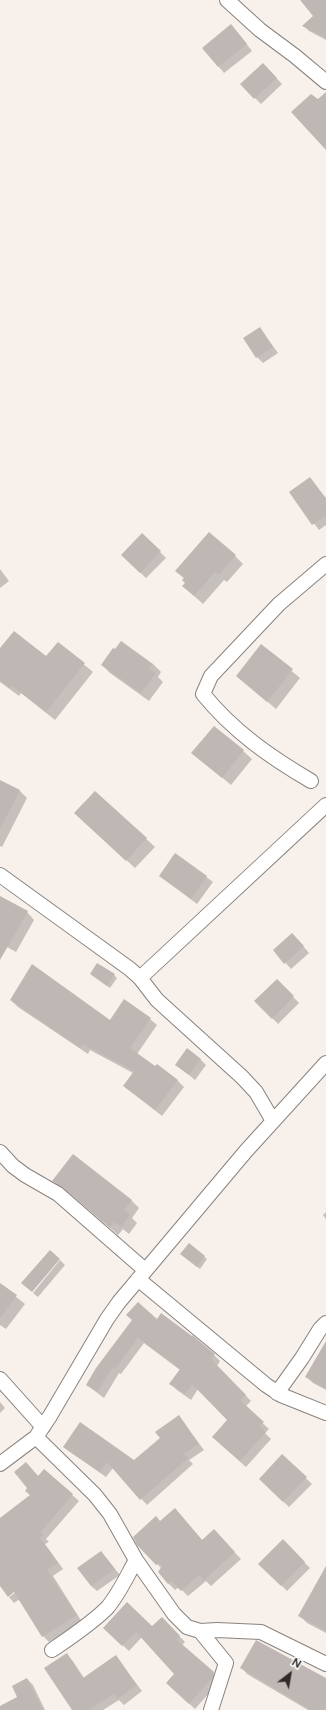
<!DOCTYPE html>
<style>
body{margin:0}
#map{position:relative;width:326px;height:1710px;overflow:hidden;background:#f7f0eb;font-family:Figtree,sans-serif}
canvas{display:block}
.north{position:absolute;left:270px;top:1654px;width:40px;height:40px;-webkit-text-stroke:3px #fff;paint-order:stroke;rotate:31deg;font-size:11px;font-weight:700;line-height:16px;text-align:center;color:#2d2a29}
.north::after{content:'';display:block;margin:auto;width:14px;height:18px;background:#2d2a29;clip-path:polygon(50% 0,100% 100%,50% 72%,0 100%)}
</style>
<div id="map">
<canvas width="326" height="1710"></canvas>
<div class="north">N</div>
</div>
<script>
const g = document.querySelector('canvas').getContext('2d');
g.lineJoin = 'round';
function fillPath(path, color) { g.fillStyle = color; g.fill(path, 'evenodd'); }
function stroke(path, color, width, dash) { g.strokeStyle = color; g.lineWidth = width; g.lineCap = dash ? 'butt' : 'round'; g.setLineDash(dash || []); g.stroke(path); }
fillPath(new Path2D(`
 M 309,0 L 326,0 L 326,40 L 309,31 L 304,26 L 314,16 Z
 M 237,32 L 252,51 L 224,73 L 203,48 Z
 M 263,64 L 282,84 L 261,104 L 241,84 Z
 M 260,328 L 278,353 L 263,363 L 257,357 Z
 M 310,478 L 326,498 L 326,525 L 319,530 L 290,492 Z
 M 142,534 L 166,558 L 146,578 L 122,555 Z
 M 235,556 L 243,564 L 227,582 L 224,580 L 203,604 L 192,594 L 185,579 L 176,571 Z
 M 0,569 L 9,581 L 0,588 Z
 M 58,643 L 93,672 L 55,720 L 21,693 L 19,696 L 0,682 L 0,650 L 47,658 Z
 M 261,645 L 300,678 L 276,709 L 237,676 Z
 M 153,664 L 161,672 L 158,677 L 163,682 L 149,701 L 110,673 L 102,665 Z
 M 243,751 L 252,759 L 231,785 L 193,753 Z
 M 0,781 L 20,791 L 27,798 L 2,847 L 0,846 Z
 M 95,792 L 155,847 L 135,868 L 84,821 Z
 M 176,854 L 213,882 L 197,904 L 160,876 Z
 M 0,897 L 27,912 L 34,920 L 16,952 L 0,943 Z
 M 298,940 L 309,953 L 291,969 L 274,950 Z
 M 91,974 L 114,975 L 117,978 L 110,988 Z
 M 277,980 L 299,1003 L 278,1024 L 256,1001 Z
 M 11,1000 L 110,1021 L 150,1019 L 157,1025 L 137,1054 L 155,1068 L 177,1080 L 184,1087 L 162,1116 L 124,1086 L 133,1073 L 90,1050 L 88,1054 L 18,1007 Z
 M 200,1059 L 206,1065 L 195,1080 L 177,1065 Z
 M 53,1181 L 131,1200 L 139,1208 L 132,1218 L 137,1223 L 129,1234 L 123,1229 L 118,1235 L 73,1195 L 61,1188 Z
 M 326,1212 L 326,1219 L 323,1215 Z
 M 189,1245 L 207,1259 L 200,1269 L 185,1257 Z
 M 60,1260 L 65,1265 L 38,1297 L 33,1293 Z
 M 0,1284 L 25,1304 L 6,1329 L 0,1325 Z
 M 157,1320 L 192,1336 L 214,1355 L 220,1361 L 217,1366 L 251,1401 L 245,1407 L 269,1429 L 265,1433 L 271,1439 L 246,1467 L 219,1443 L 228,1420 L 198,1389 L 191,1400 L 177,1390 L 171,1384 L 180,1370 L 144,1343 L 121,1374 L 119,1373 L 104,1398 L 87,1385 Z
 M 326,1343 L 326,1390 L 313,1383 L 306,1376 Z
 M 0,1402 L 5,1408 L 0,1413 Z
 M 179,1417 L 204,1450 L 189,1460 L 193,1464 L 147,1505 L 113,1468 L 106,1477 L 70,1452 L 64,1447 L 134,1461 L 161,1438 Z
 M 282,1456 L 312,1484 L 289,1507 L 260,1479 Z
 M 26,1463 L 39,1477 L 44,1470 L 79,1501 L 46,1539 L 49,1542 L 45,1544 L 63,1569 L 53,1576 L 82,1622 L 49,1642 L 43,1636 L 20,1599 L 14,1603 L 9,1597 L 19,1590 L 0,1584 L 0,1520 L 32,1496 L 29,1488 Z
 M 175,1509 L 203,1541 L 220,1537 L 241,1559 L 211,1586 L 206,1581 L 188,1596 L 179,1587 L 175,1590 L 169,1584 L 159,1572 L 162,1569 L 138,1544 Z
 M 283,1541 L 310,1568 L 287,1591 L 260,1564 Z
 M 101,1552 L 120,1575 L 97,1591 L 91,1586 Z
 M 326,1568 L 326,1633 L 307,1623 L 300,1616 Z
 M 168,1624 L 185,1642 L 182,1645 L 219,1679 L 218,1683 L 195,1709 L 173,1688 L 175,1674 L 142,1637 L 129,1651 L 104,1628 L 152,1628 Z
 M 67,1655 L 72,1660 L 84,1678 L 115,1656 L 142,1691 L 124,1705 L 119,1700 L 103,1710 L 73,1710 Z
 M 242,1668 L 326,1680 L 326,1710 L 308,1710 L 247,1674 Z
 M 27,1679 L 33,1685 L 45,1710 L 8,1710 L 19,1698 Z`), '#0003');
fillPath(new Path2D(`
 M 300,0 L 326,0 L 326,38 L 302,26 L 313,16 Z
 M 231,24 L 247,44 L 218,67 L 202,48 Z
 M 263,63 L 277,78 L 254,99 L 240,84 Z
 M 326,92 L 326,150 L 291,112 L 311,94 L 318,99 Z
 M 260,327 L 273,347 L 256,358 L 243,338 Z
 M 310,477 L 326,499 L 326,516 L 312,525 L 289,492 Z
 M 209,532 L 236,555 L 219,575 L 215,572 L 194,596 L 182,586 L 185,583 L 182,580 L 184,578 L 175,571 Z
 M 142,533 L 161,551 L 140,573 L 121,555 Z
 M 14,631 L 46,656 L 58,642 L 85,663 L 46,712 L 12,686 L 10,688 L 0,681 L 0,648 Z
 M 121,641 L 153,664 L 149,669 L 156,673 L 141,693 L 101,665 L 113,648 L 115,649 Z
 M 261,644 L 293,669 L 267,702 L 236,676 Z
 M 214,726 L 244,750 L 222,778 L 191,753 Z
 M 0,780 L 20,790 L 0,829 Z
 M 95,791 L 147,838 L 126,861 L 74,813 Z
 M 175,853 L 207,876 L 191,899 L 159,876 Z
 M 0,896 L 28,911 L 0,960 Z
 M 292,933 L 304,946 L 284,964 L 273,950 Z
 M 97,963 L 115,974 L 107,986 L 90,974 Z
 M 32,964 L 110,1020 L 124,999 L 151,1018 L 130,1048 L 155,1066 L 157,1064 L 178,1080 L 155,1110 L 123,1086 L 134,1071 L 83,1044 L 80,1048 L 10,1000 Z
 M 277,979 L 294,996 L 272,1019 L 254,1001 Z
 M 187,1048 L 201,1059 L 189,1075 L 175,1065 Z
 M 73,1154 L 132,1200 L 124,1210 L 130,1215 L 121,1227 L 114,1222 L 110,1228 L 63,1188 L 52,1181 Z
 M 189,1243 L 205,1256 L 197,1267 L 180,1254 Z
 M 50,1250 L 60,1259 L 32,1292 L 21,1283 Z
 M 0,1283 L 17,1295 L 0,1318 Z
 M 138,1302 L 157,1319 L 161,1313 L 192,1336 L 192,1335 L 215,1354 L 211,1359 L 246,1395 L 240,1400 L 264,1422 L 260,1426 L 266,1432 L 240,1461 L 212,1437 L 227,1420 L 192,1384 L 185,1394 L 169,1384 L 180,1369 L 138,1338 L 115,1369 L 113,1367 L 97,1392 L 86,1385 L 96,1368 L 132,1320 L 126,1315 Z
 M 326,1341 L 326,1389 L 305,1377 Z
 M 179,1415 L 199,1444 L 184,1454 L 188,1458 L 140,1500 L 107,1462 L 100,1472 L 63,1447 L 80,1422 L 134,1460 L 160,1438 L 155,1432 Z
 M 282,1454 L 307,1477 L 283,1502 L 259,1479 Z
 M 26,1462 L 38,1476 L 44,1469 L 73,1494 L 41,1532 L 43,1535 L 40,1538 L 58,1563 L 47,1570 L 77,1615 L 42,1637 L 14,1592 L 8,1597 L 0,1586 L 0,1518 L 30,1495 L 25,1491 L 27,1488 L 14,1472 Z
 M 175,1508 L 202,1540 L 214,1529 L 235,1552 L 204,1580 L 199,1575 L 181,1591 L 172,1581 L 168,1584 L 158,1572 L 162,1566 L 160,1563 L 156,1565 L 137,1545 L 133,1537 L 156,1516 L 160,1521 Z
 M 283,1539 L 305,1562 L 281,1586 L 258,1564 Z
 M 101,1551 L 115,1569 L 91,1586 L 77,1568 Z
 M 326,1566 L 326,1631 L 298,1616 Z
 M 127,1602 L 152,1626 L 162,1617 L 180,1636 L 176,1639 L 214,1672 L 213,1677 L 189,1704 L 166,1683 L 174,1674 L 136,1632 L 122,1646 L 103,1628 Z
 M 256,1640 L 326,1678 L 326,1710 L 311,1710 L 240,1668 Z
 M 67,1653 L 83,1678 L 116,1655 L 137,1685 L 117,1699 L 114,1694 L 88,1710 L 72,1710 L 44,1668 Z
 M 27,1678 L 43,1710 L 0,1710 L 0,1706 L 17,1697 L 12,1686 Z`), '#beb7b3');
const minor = new Path2D(`
 M 227,0 L 260,30 L 295,56 L 326,82
 M 311,781 C 270,757 233,731 203,694 L 211,676 L 279,604 L 326,564
 M 0,875 L 130,969 L 140,978 L 157,1000 L 242,1077 L 256,1092 L 273,1121
 M 140,978 L 326,805
 M 0,1152 L 13,1166 L 25,1175 L 58,1194 L 145,1270
 M 138,1279 L 266,1385 L 281,1395 L 326,1413
 M 0,1379 L 43,1427
 M 277,1393 L 302,1358 L 320,1329 L 326,1323
 M 36,1437 L 95,1495 L 110,1514 L 136,1560 L 174,1614 L 187,1627 L 200,1631 L 217,1630 L 261,1632 L 326,1664
 M 0,1464 L 36,1437 L 50,1416 L 107,1319 L 119,1302 L 246,1151 L 326,1063
 M 200,1631 L 226,1663 L 211,1710
 M 52,1650 C 71,1637 91,1624 107,1608 C 119,1594 127,1576 136,1560`);
stroke(minor, '#89837f', 16);
stroke(minor, '#fff', 14);
</script>
